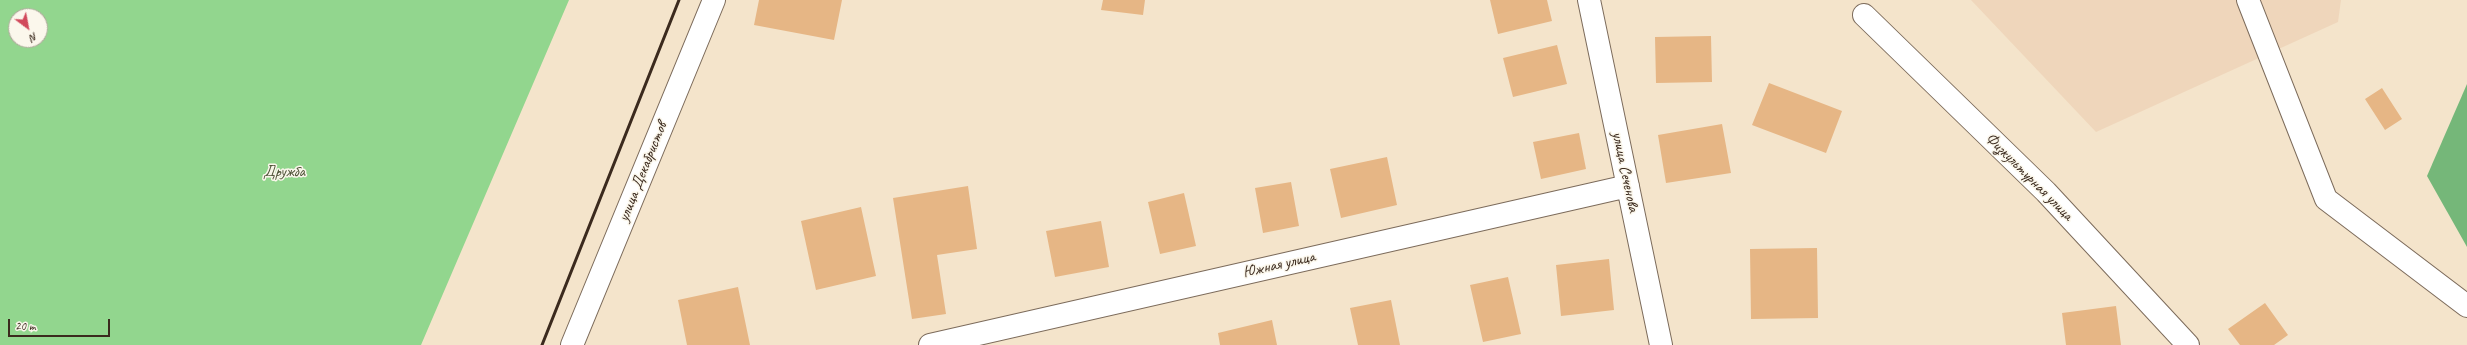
<!DOCTYPE html>
<meta charset="utf-8">
<style>
body{margin:0}
#map{position:relative;width:2467px;height:345px;overflow:hidden;background:#f4e4cb;font-family:Caveat,sans-serif}
canvas{display:block}
.north{position:absolute;left:8px;top:8px;width:40px;height:40px;box-sizing:border-box;background:#fbf7ec;border:1px solid #aea59a;border-radius:50%;rotate:148deg;font-size:11px;font-weight:700;line-height:16px;text-align:center;color:#3b2a1e}
.north::after{content:'';display:block;margin:auto;width:14px;height:18px;background:#d1495b;clip-path:polygon(50% 0,100% 100%,50% 72%,0 100%)}
.scale{position:absolute;left:8px;top:319px;width:102px;height:18px;box-sizing:border-box;border:2px solid #3b2a1e;border-top:0;padding-left:5px;font-size:12px;line-height:14px;white-space:nowrap;color:#3b2a1e;-webkit-text-stroke:3px #fbf7ec;paint-order:stroke}
</style>
<div id="map">
<canvas width="2467" height="345"></canvas>
<div class="north">N</div>
<div class="scale">20 m</div>
</div>
<script>
const g = document.querySelector('canvas').getContext('2d');
g.lineJoin = 'round';
function fillPath(path, color) { g.fillStyle = color; g.fill(path, 'evenodd'); }
function stroke(path, color, width, dash) { g.strokeStyle = color; g.lineWidth = width; g.lineCap = dash ? 'butt' : 'round'; g.setLineDash(dash || []); g.stroke(path); }
function write(font, color, halo, rows, align = 'center') {
  g.font = font + ' Caveat,sans-serif'; g.lineWidth = 3; g.setLineDash([]); g.textBaseline = 'middle'; g.strokeStyle = halo; g.fillStyle = color; for (const [text, x, y, turn = 0] of rows) {
    g.save(); g.translate(x, y); g.rotate((+turn || 0) * Math.PI / 180); g.textAlign = isNaN(turn) ? turn : align; if (halo) g.strokeText(text, 0, 0); g.fillText(text, 0, 0); g.restore();
  }
}
fillPath(new Path2D(`
 M 1971,0 L 2341,0 L 2338,22 L 2096,132 Z`), '#efd6bb');
fillPath(new Path2D(`
 M 0,0 L 569,0 L 421,345 L 0,345 ZM 16,16 L 40,16 L 40,40 L 16,40 Z`), '#92d68e');
fillPath(new Path2D(`
 M 2467,84 L 2467,247 L 2427,176 Z`), '#75b779');
fillPath(new Path2D(`
 M 759,0 L 842,0 L 834,40 L 754,25 Z
 M 1103,0 L 1145,0 L 1143,15 L 1101,10 Z
 M 1490,0 L 1547,0 L 1552,21 L 1498,34 Z
 M 1711,36 L 1712,82 L 1656,83 L 1655,37 Z
 M 1557,45 L 1567,84 L 1513,97 L 1503,58 Z
 M 1769,83 L 1842,111 L 1826,153 L 1752,125 Z
 M 2382,88 L 2402,119 L 2385,130 L 2365,99 Z
 M 1722,124 L 1731,173 L 1666,183 L 1658,135 Z
 M 1579,133 L 1586,169 L 1541,179 L 1533,142 Z
 M 1387,157 L 1397,205 L 1341,218 L 1330,169 Z
 M 1291,182 L 1299,226 L 1263,233 L 1255,188 Z
 M 968,186 L 977,249 L 937,255 L 946,314 L 912,319 L 893,198 Z
 M 1184,193 L 1196,246 L 1160,254 L 1148,202 Z
 M 861,207 L 876,276 L 816,290 L 801,221 Z
 M 1101,221 L 1109,267 L 1055,277 L 1046,231 Z
 M 1817,248 L 1818,318 L 1751,319 L 1750,249 Z
 M 1609,259 L 1614,310 L 1561,316 L 1556,265 Z
 M 1508,277 L 1521,334 L 1483,342 L 1470,285 Z
 M 738,287 L 750,345 L 687,345 L 678,300 Z
 M 1391,300 L 1400,345 L 1358,345 L 1350,308 Z
 M 2265,303 L 2288,335 L 2274,345 L 2240,345 L 2228,329 Z
 M 2116,306 L 2121,345 L 2066,345 L 2062,313 Z
 M 1272,320 L 1277,345 L 1220,345 L 1218,333 Z`), '#e6b685');
const minor = new Path2D(`
 M 1589,0 L 1661,345
 M 2248,0 L 2326,199 L 2467,306
 M 1864,15 L 2046,192 L 2188,345
 M 572,345 L 714,0
 M 930,345 L 1628,186`);
stroke(minor, '#7c6b5b', 24);
stroke(minor, '#fff', 22);
stroke(new Path2D(`
 M 542,345 L 679,0`), '#3b2a1e', 3);
write('16px', '#51553a', '#fbf7ec', [
 ["Дружба",284,172]
]);
write('16px', '#3b2a1e', '#fbf7ec', [
 ["улица Декабристов",643,172,-68],
 ["улица Сеченова",1625,172,78],
 ["Физкультурная улица",2029,177,45],
 ["Южная улица",1279,265,-13]
]);
</script>
